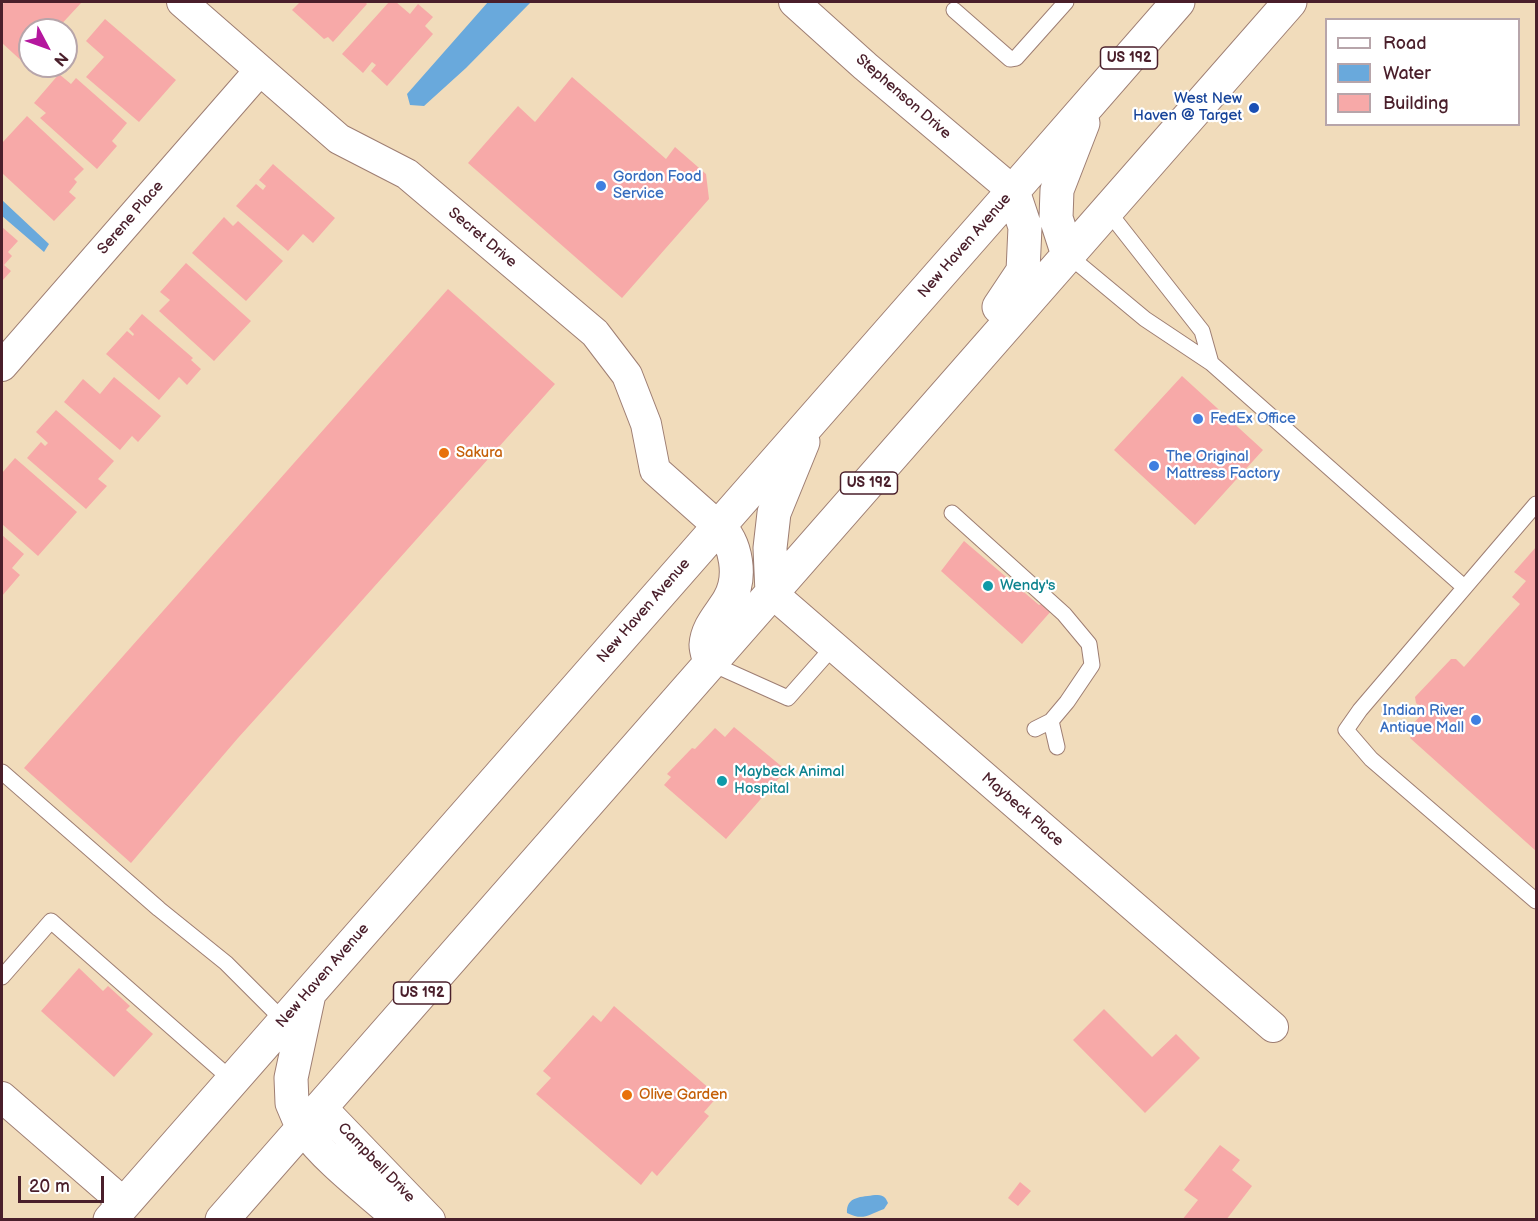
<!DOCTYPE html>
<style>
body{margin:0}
#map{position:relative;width:1538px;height:1221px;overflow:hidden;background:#f1dcbb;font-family:"Balsamiq Sans",sans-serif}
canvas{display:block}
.frame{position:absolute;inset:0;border:3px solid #4a1f2b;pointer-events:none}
.legend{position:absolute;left:1325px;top:18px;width:195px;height:108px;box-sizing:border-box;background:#fff;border:2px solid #b7a5aa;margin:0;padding:8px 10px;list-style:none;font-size:18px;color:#4a1f2b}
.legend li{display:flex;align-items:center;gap:12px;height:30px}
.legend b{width:30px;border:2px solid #b7a5aa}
.north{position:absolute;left:18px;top:18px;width:60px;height:60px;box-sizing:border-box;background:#fff;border:2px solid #b7a5aa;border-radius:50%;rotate:131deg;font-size:16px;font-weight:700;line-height:24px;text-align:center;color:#4a1f2b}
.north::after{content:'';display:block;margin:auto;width:21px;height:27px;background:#b5179e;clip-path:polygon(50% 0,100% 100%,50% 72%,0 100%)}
.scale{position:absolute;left:18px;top:1176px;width:86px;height:27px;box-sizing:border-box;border:3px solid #4a1f2b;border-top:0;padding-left:8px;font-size:18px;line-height:21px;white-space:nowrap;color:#4a1f2b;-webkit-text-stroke:4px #fff;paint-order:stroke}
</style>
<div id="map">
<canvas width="1538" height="1221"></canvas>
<div class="frame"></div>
<ul class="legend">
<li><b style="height:8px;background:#fff"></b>Road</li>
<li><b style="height:16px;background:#69a9dc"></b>Water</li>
<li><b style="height:16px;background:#f7a9a8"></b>Building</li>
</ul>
<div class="north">N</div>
<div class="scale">20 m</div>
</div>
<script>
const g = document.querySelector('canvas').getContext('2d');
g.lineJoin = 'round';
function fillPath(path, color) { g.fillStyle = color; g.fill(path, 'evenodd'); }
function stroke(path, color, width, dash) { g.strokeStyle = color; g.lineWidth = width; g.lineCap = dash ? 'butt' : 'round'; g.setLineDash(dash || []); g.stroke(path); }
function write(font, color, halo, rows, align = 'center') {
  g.font = font + ' "Balsamiq Sans",sans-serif'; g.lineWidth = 4.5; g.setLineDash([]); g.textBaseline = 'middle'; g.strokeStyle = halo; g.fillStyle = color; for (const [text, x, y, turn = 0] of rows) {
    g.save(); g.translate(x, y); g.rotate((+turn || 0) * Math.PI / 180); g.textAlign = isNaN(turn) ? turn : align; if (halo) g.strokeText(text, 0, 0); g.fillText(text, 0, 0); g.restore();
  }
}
fillPath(new Path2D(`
 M 488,2 L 531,2 L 466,68 L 424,106 L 410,105 L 407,94 Z
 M 2,200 L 49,244 L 44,252 L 2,216 Z
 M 875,1195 C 883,1195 885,1196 888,1203 L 884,1209 C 867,1215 864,1221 847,1213 C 846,1196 862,1197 875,1195 Z`), '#69a9dc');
fillPath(new Path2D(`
 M 5,2 L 82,2 L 56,30 L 30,30 L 30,58 L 25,64 L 2,43 L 2,5 Z
 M 300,2 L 365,2 L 367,4 L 333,42 L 328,37 L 324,39 L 292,10 Z
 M 389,2 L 396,2 L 410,14 L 418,4 L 433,17 L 425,26 L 433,34 L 387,86 L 371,71 L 376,65 L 372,62 L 363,73 L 342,54 Z
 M 105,19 L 176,80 L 139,122 L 86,77 L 104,57 L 86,41 Z
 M 59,74 L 71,84 L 76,78 L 127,123 L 112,141 L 117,146 L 97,169 L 40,118 L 46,113 L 34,103 Z
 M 572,77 L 666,159 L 675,147 L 706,174 L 709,199 L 622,298 L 468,163 L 518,106 L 535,122 Z
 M 27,116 L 84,169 L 74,179 L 77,182 L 69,192 L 76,198 L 54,221 L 2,173 L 2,143 Z
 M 273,164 L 335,218 L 313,243 L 303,234 L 288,251 L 236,206 L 256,184 L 263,190 L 266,186 L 259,180 Z
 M 224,217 L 233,226 L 238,221 L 283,261 L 246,301 L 192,253 Z
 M 2,227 L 18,241 L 8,252 L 12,256 L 4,265 L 11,271 L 2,281 Z
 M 186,263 L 251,321 L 214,361 L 159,311 L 170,300 L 160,292 Z
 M 448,289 L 555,384 L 340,625 L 238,738 L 131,863 L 24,768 Z
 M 142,314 L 193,358 L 191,360 L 201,369 L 187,385 L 179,377 L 159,400 L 106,354 L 127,331 L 133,336 L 134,334 L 129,329 Z
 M 1182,376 L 1263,450 L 1195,525 L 1114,450 Z
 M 114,377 L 161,416 L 138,442 L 132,436 L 120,450 L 64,402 L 83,379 L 100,394 Z
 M 56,410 L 114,461 L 98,479 L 107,486 L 86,509 L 27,458 L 41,442 L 45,446 L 48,443 L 36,432 Z
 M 15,458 L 77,512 L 38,556 L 2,524 L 2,473 Z
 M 2,535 L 24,554 L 12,568 L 20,575 L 2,596 Z
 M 964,541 L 1039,605 L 1045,602 L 1052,610 L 1022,644 L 941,571 Z
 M 1536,547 L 1536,851 L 1410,738 L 1414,733 L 1409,729 L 1424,711 L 1416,703 L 1415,697 L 1451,659 L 1456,659 L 1464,667 L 1520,604 L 1512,597 L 1526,581 L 1514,572 Z
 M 734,727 L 786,770 L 726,839 L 664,785 L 671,777 L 667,774 L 692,748 L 695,749 L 715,728 L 725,737 Z
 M 79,968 L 103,991 L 108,986 L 130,1006 L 126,1010 L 153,1034 L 114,1077 L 41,1011 Z
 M 614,1006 L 718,1096 L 704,1112 L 709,1116 L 657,1176 L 652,1171 L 641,1185 L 536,1094 L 551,1078 L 543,1071 L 593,1015 L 601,1022 Z
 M 1104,1009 L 1152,1057 L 1176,1034 L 1200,1058 L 1145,1113 L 1073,1040 Z
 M 1220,1145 L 1240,1160 L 1232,1170 L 1252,1186 L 1226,1220 L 1182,1220 L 1198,1200 L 1184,1190 Z
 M 1020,1182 L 1031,1191 L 1018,1206 L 1008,1198 Z`), '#f7a9a8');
const service = new Path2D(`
 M 954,10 L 1010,59 L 1016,58 L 1066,2
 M 1107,210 L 1202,331 L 1211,363
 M 1068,255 L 1145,319 L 1211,363 L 1464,587
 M 1536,504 L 1360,710 L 1346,730 L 1371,759 L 1536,901
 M 952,513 L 1064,614 L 1089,644 L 1092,665 L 1067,702 L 1051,721 L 1057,747
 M 710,663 L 788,698 L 833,647
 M 1035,729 L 1051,721
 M 2,772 L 159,909 L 226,963 L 284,1021
 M 2,977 L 51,921 L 232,1080`);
const minor = new Path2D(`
 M 182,2 L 339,139 L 407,174 L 595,333 L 627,375 L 646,424 L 655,470 L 718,526
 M 794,2 L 865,66 L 1013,191
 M 2,366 L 260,70
 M 772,593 L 1273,1027
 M 2,1097 L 124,1203
 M 321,1107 L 430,1220
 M 303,1129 C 327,1162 368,1192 399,1220`);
const primary = new Path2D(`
 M 1068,255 L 1056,218 L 1057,190 L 1083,123
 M 999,307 L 1023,271 L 1025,227 L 1013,191
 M 772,593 L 770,548 L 774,513 L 803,442
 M 710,663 C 709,658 706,651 706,645 C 707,627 721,614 729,600 C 742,578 737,543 718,526
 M 303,1129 L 292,1103 L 291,1078 L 309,994
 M 110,1220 L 1013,191 L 1178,2
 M 222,1220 L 1290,2`);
stroke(service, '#9e7e73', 17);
stroke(minor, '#9e7e73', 32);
stroke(primary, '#9e7e73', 35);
stroke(service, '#fff', 15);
stroke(minor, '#fff', 30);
stroke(primary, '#fff', 33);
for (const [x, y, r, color] of [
 [1254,108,6,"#1a4fb4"],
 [601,186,6,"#3f7fe0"],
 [1198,419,6,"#3f7fe0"],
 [444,453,6,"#e8710a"],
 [1154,466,6,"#3f7fe0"],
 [988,586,6,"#0f9aa8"],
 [1476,720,6,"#3f7fe0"],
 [722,781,6,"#0f9aa8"],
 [627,1095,6,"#e8710a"]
]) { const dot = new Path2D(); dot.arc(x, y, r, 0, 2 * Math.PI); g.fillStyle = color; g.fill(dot); stroke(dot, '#fff', 2); }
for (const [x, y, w] of [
 [1129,58,57],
 [869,483,57],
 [422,993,57]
]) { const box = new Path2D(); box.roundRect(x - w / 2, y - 11, w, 22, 4.5); g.fillStyle = '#fff'; g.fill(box); stroke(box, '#4a1f2b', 1.5); }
write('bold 14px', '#4a1f2b', null, [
 ["US 192",1129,58],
 ["US 192",869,483],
 ["US 192",422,993]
]);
write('15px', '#4a1f2b', '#fff', [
 ["Stephenson Drive",903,97,41],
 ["Serene Place",131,218,-49],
 ["Secret Drive",482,238,40],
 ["New Haven Avenue",965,246,-49],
 ["New Haven Avenue",644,611,-49],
 ["Maybeck Place",1022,810,41],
 ["New Haven Avenue",323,976,-49],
 ["Campbell Drive",376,1163,46]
]);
write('15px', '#164399', '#fff', [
 ["West New",1242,99],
 ["Haven @ Target",1242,116]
], 'right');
write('15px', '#366cbe', '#fff', [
 ["Gordon Food",613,177],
 ["Service",613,194],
 ["FedEx Office",1210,419],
 ["The Original",1166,457],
 ["Mattress Factory",1166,474],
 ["Indian River",1464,711,"right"],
 ["Antique Mall",1464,728,"right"]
], 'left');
write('15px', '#c56008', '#fff', [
 ["Sakura",456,453],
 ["Olive Garden",639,1095]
], 'left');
write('15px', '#0d838f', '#fff', [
 ["Wendy's",1000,586],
 ["Maybeck Animal",734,772],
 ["Hospital",734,789]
], 'left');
</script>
